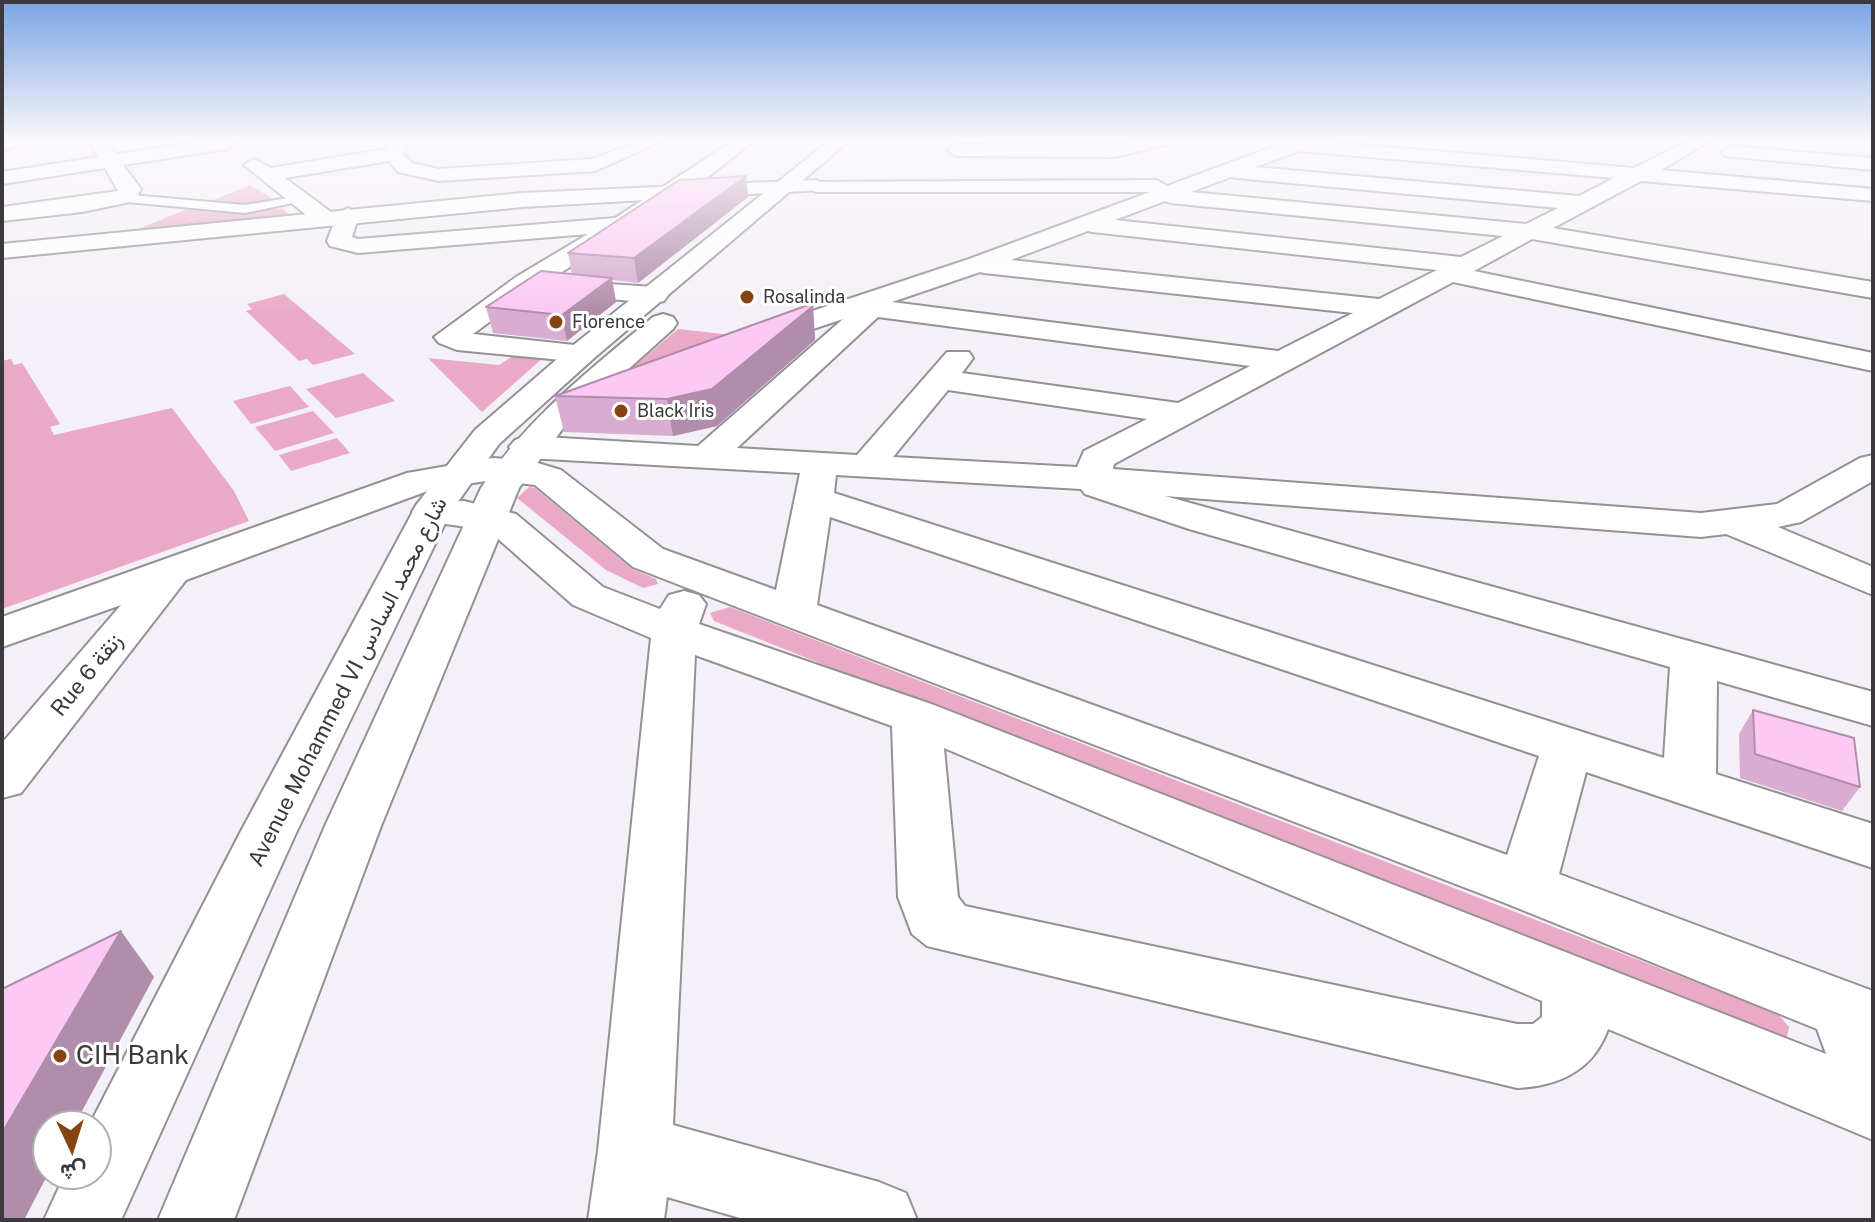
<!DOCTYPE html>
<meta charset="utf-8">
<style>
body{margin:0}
#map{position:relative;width:1875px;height:1222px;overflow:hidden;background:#f4f0f7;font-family:"Public Sans",Vazirmatn,sans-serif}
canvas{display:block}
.frame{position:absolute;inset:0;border:4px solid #3b393c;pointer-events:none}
.north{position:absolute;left:32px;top:1110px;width:80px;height:80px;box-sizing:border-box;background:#fff;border:2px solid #b1b0b1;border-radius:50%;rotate:176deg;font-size:22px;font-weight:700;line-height:32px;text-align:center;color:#3b393c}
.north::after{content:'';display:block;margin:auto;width:28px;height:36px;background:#864412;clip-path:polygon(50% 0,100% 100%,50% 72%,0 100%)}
</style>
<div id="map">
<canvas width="1875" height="1222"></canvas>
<div class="frame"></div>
<div class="north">ش</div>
</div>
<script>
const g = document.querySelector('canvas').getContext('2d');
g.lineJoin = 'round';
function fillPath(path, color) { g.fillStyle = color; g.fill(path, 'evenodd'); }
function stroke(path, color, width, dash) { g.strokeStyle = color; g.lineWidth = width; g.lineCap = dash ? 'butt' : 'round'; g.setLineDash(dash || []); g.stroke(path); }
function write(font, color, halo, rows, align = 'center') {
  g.font = font + ' "Public Sans",Vazirmatn,sans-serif'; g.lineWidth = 6; g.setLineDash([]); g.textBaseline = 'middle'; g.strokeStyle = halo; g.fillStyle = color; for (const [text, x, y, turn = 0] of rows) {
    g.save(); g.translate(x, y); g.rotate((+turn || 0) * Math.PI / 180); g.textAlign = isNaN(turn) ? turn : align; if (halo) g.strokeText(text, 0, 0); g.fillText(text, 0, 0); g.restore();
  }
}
fillPath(new Path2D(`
 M 250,185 L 273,199 L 255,206 L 206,203 Z
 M 282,208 L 288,214 L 133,231 L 185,210 L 240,214 Z
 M 284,294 L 355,354 L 313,365 L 307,359 L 299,361 L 246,311 L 252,309 L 247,304 Z
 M 678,329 L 732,335 L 632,368 Z
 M 514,355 L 544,357 L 482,412 L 428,358 L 499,365 Z
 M 11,359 L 14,365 L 22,363 L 60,424 L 50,427 L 54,435 L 172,408 L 234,491 L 249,521 L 2,609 L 2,361 Z
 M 363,373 L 395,401 L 336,418 L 306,389 Z
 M 290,386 L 309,407 L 251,424 L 233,401 Z
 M 313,411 L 334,433 L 275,451 L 255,427 Z
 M 337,438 L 350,453 L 291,471 L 279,455 Z
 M 529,487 L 535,488 L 632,569 L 656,579 L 658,584 L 643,588 L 606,570 L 517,498 Z
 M 730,607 L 1778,1014 L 1789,1027 L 1786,1042 L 1776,1044 L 714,621 L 710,613 Z`), '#eaaac5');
const service = new Path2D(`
 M 120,194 L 245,205 L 301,196 L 307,200 L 245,213 L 116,201 L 114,198 Z`);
const minor = new Path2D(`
 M 2,141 L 27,141 L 2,152 Z
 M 89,141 L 105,141 L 116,154 L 206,141 L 236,143 L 227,149 L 123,165 L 141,189 L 135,201 L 82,212 L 2,221 L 2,207 L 118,191 L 105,168 L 2,184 L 2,172 L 98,157 Z
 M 390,141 L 408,141 L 403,154 L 412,163 L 439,169 L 592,159 L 639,141 L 663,141 L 595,171 L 439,181 L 398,172 L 389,161 L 285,178 L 331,212 L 334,217 L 323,224 L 315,222 L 244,165 L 254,159 L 271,168 L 386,149 Z
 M 733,141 L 754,141 L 685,195 L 549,280 L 654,287 L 664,289 L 668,295 L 664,301 L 654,303 L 555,294 L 546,292 L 542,286 L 544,282 L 473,334 L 593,347 L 597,353 L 593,359 L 582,362 L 457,350 L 439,343 L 434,337 L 516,277 L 588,234 L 358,253 L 330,246 L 327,241 L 337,215 L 348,208 L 359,215 L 352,237 L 358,239 L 615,218 Z
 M 1135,141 L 1167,141 L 1165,145 L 1114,157 L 957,156 L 947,150 L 957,144 L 1114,145 Z
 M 1270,141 L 1316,141 L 1634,168 L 1688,141 L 1710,141 L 1661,170 L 1873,189 L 1873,201 L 1641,181 L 1553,228 L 1873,282 L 1873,298 L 1532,239 L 1474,271 L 1873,353 L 1873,371 L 1453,282 L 1114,464 L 1113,469 L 1701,513 L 1777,504 L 1860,458 L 1873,455 L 1873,481 L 1801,522 L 1778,527 L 1873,567 L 1873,595 L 1726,534 L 1701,537 L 1165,496 L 1873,692 L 1873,726 L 1717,681 L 1716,774 L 1873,824 L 1873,868 L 1586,772 L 1559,874 L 1873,991 L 1873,1140 L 1608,1029 C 1593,1071 1559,1086 1517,1088 L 927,946 L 912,934 L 898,897 L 892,726 L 695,655 L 673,1125 L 879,1182 L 906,1193 L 917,1220 L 747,1220 L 667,1197 L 664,1220 L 588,1220 L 598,1151 L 651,638 L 573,605 L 488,530 L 417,520 L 412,512 L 417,504 L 464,501 L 516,514 L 603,587 L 660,609 L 669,595 L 684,591 L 699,595 L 706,604 L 699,624 L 934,705 L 1826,1054 L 1817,1029 L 1505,903 L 633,567 L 535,485 L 493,480 L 433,489 L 186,580 L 21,793 L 2,798 L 2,743 L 121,605 L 2,647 L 2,617 L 407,473 L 493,458 L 531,461 L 561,470 L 663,549 L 776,590 L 800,473 L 527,458 L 515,454 L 509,447 L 515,440 L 527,436 L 698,446 L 843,319 L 756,348 L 746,345 L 741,339 L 746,333 L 969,259 L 1150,192 L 816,192 L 805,186 L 809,182 L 1157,180 L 1167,186 L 1272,147 ZM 1299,151 L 1614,178 L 1579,196 L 1255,167 ZM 1231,177 L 1237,178 L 1558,208 L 1526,224 L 1191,192 ZM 1165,201 L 1170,203 L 1503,236 L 1461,257 L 1115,220 ZM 1088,231 L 1092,232 L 1437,270 L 1379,299 L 1011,260 ZM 980,272 L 984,273 L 1353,313 L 1278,351 L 892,302 ZM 878,317 L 1250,366 L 1178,403 L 962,373 L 973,358 L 969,352 L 947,352 L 857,455 L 737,448 ZM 948,390 L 1147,419 L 1084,451 L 1077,467 L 893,457 ZM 836,475 L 1081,489 L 1085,494 L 1189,529 L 1670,667 L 1664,758 L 834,493 ZM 830,517 L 1539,756 L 1507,855 L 817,605 ZM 944,748 L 1542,1001 L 1542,1017 L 1533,1024 L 1517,1024 L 965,906 L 958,897 Z
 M 1732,146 L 1873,158 L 1873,170 L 1725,156 L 1722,152 Z`);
const tertiary = new Path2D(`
 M 816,180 L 827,186 L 823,190 L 522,207 L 2,258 L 2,244 L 522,193 Z`);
const secondary = new Path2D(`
 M 829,141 L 849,141 L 593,359 L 499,444 L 450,513 L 296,833 L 121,1220 L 44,1220 L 65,1174 L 96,1174 L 96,1126 L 89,1126 L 240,833 L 417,504 L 475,430 L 571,347 Z
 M 663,314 L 673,317 L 677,323 L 673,329 L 564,427 L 519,488 L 381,826 L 234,1220 L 158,1220 L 325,826 L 481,488 C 527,418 590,370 653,317 Z`);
stroke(service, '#949096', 4);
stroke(minor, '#949096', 4);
stroke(tertiary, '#949096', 4);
stroke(secondary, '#949096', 4);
fillPath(service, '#fff');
fillPath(minor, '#fff');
fillPath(tertiary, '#fff');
fillPath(secondary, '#fff');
fillPath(new Path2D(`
 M 746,176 L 748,197 L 638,283 L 612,280 L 616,302 L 567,341 L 493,333 L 486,307 L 572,274 L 568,253 Z
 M 813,306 L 815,340 L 717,426 L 673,436 L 564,432 L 555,396 Z
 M 1753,710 L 1860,787 L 1842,811 L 1740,778 L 1739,734 Z`), '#d8add1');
fillPath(new Path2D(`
 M 746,176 L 748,197 L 638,283 L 634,258 Z
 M 612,278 L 616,302 L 567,341 L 562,315 Z
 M 813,306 L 815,340 L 717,426 L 673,436 L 667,399 Z
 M 121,931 L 154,977 L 74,1126 L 48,1126 L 48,1174 L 24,1220 L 2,1220 L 2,1133 Z`), '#b08daa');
const building = new Path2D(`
 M 746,176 L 634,258 L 568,253 L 679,180 Z
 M 541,271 L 612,278 L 562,315 L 486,307 Z
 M 811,304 L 813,306 L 712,389 L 667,399 L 555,396 Z
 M 1753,710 L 1854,738 L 1860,787 L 1755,754 Z
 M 121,931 L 2,1133 L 2,989 Z`);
fillPath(building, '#fbc9f3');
stroke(building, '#b08daa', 2);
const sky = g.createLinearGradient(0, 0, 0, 312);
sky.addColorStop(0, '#7ba4e5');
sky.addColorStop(0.45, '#faf8fb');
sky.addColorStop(1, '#faf8fb00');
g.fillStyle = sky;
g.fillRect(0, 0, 1875, 312);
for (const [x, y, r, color] of [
 [747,297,8,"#864412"],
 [556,322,8,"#864412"],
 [621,411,8,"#864412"],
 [60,1056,8,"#864412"]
]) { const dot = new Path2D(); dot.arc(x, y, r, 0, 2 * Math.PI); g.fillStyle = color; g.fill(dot); stroke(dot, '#fff', 3); }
write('18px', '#3b393c', '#fff', [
 ["Rosalinda",763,297],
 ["Florence",572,322],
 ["Black Iris",637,411]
], 'left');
write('22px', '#3b393c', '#fff', [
 ["Rue 6 زنقة",87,675,-51],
 ["Avenue Mohammed VI شارع محمد السادس",348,682,-63]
]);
write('26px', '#3b393c', '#fff', [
 ["CIH Bank",76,1056]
], 'left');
</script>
